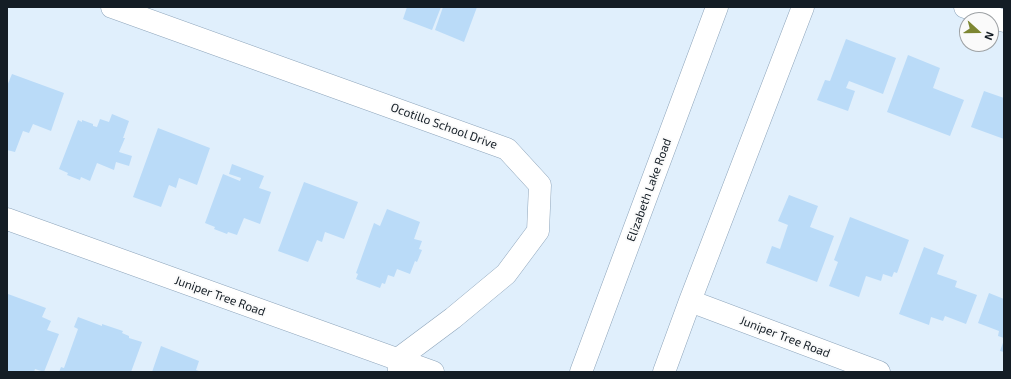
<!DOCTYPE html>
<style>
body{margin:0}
#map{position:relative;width:1011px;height:379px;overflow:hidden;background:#e0effc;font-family:"Exo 2",sans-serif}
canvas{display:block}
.frame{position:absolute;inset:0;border:8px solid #141d25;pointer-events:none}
.north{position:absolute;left:959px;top:12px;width:40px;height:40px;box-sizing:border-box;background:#fafafa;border:1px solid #9ea2a5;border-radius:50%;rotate:111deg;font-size:11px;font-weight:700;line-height:16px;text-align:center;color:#141d25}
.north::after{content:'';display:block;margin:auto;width:14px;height:18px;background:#7d8632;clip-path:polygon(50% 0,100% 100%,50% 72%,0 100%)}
</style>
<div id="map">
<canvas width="1011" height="379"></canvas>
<div class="frame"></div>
<div class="north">N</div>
</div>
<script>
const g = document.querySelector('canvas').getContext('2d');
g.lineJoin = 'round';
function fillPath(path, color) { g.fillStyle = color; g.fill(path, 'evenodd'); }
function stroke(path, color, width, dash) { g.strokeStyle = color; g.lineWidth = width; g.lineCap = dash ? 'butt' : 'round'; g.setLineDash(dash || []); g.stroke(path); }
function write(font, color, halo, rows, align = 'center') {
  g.font = font + ' "Exo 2",sans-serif'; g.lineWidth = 3.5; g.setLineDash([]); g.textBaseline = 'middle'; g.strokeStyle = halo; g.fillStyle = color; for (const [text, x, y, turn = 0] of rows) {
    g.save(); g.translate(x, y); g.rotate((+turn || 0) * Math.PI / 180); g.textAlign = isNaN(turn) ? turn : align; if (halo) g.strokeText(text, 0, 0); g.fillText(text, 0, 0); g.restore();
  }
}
fillPath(new Path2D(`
 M 407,7 L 441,7 L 432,30 L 403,19 Z
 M 443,7 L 477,7 L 464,42 L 435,30 Z
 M 846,39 L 896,58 L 883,94 L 849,81 L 846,88 L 855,91 L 848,111 L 817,100 L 825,80 L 830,81 Z
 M 908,55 L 940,68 L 933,88 L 964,100 L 950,136 L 887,112 Z
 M 12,74 L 64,93 L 51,131 L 33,124 L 29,133 L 23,131 L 15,152 L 7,150 L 7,86 Z
 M 984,91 L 1004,98 L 1004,139 L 971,127 Z
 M 112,114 L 129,121 L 123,138 L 125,138 L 119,152 L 132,156 L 129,166 L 116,162 L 114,170 L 97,163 L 90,181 L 81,177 L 80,180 L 67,175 L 68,173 L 59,169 L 78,120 L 82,122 L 82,120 L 93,124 L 93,126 L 97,127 L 100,119 L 109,122 Z
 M 158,128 L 210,148 L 197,185 L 179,178 L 176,188 L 169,185 L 161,207 L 133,197 Z
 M 232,164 L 264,176 L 259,188 L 271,192 L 260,224 L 244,218 L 237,235 L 228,232 L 227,234 L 214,229 L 215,227 L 205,223 L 223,174 L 240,181 L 241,178 L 229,174 Z
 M 304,182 L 358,202 L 344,239 L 325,232 L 322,242 L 317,240 L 308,262 L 278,251 Z
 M 789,195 L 818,206 L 810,227 L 834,236 L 817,282 L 766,263 L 772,246 L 780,249 L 788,225 L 778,221 Z
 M 387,209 L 420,222 L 414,239 L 422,241 L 419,249 L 422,250 L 417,262 L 415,261 L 410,274 L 397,269 L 394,277 L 388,275 L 385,284 L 382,283 L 380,288 L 356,279 L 358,274 L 356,273 L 374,223 L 380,226 Z
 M 850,217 L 909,240 L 897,273 L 894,272 L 892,277 L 883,274 L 881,281 L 866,276 L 859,297 L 829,286 L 838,262 L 834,260 Z
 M 924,247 L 944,255 L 937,274 L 957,281 L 955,287 L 977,295 L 966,324 L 945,316 L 943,321 L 931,317 L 929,325 L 899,314 Z
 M 989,293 L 1004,299 L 1004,338 L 998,336 L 999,331 L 978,323 Z
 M 8,294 L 46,308 L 42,317 L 51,321 L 47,330 L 59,334 L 44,372 L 35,369 L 34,372 L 7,372 L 7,297 Z
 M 78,317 L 102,326 L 102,324 L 123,331 L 122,333 L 129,336 L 129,338 L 142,342 L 131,372 L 59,372 L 61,367 L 64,368 L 78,329 L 74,327 Z
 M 1004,340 L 1004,352 L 1000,351 Z
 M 161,346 L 199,361 L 196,370 L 202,372 L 152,372 Z`), '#badbf8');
const minor = new Path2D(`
 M 112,7 L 507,149 L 540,185 L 538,231 L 506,274 L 453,318 L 398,359 L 399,372
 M 965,7 L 1004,21
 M 7,219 L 433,372
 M 690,301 L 879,372
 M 664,372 L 690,301 L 803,7`);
const major = new Path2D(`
 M 581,372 L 717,7`);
stroke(minor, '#8ea5bb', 23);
stroke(major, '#8ea5bb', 23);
stroke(minor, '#fff', 22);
stroke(major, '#fff', 22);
write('12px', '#141d25', '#fafafa', [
 ["Ocotillo School Drive",444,126,20],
 ["Elizabeth Lake Road",649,190,-70],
 ["Juniper Tree Road",220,296,20],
 ["Juniper Tree Road",785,337,21]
]);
</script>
